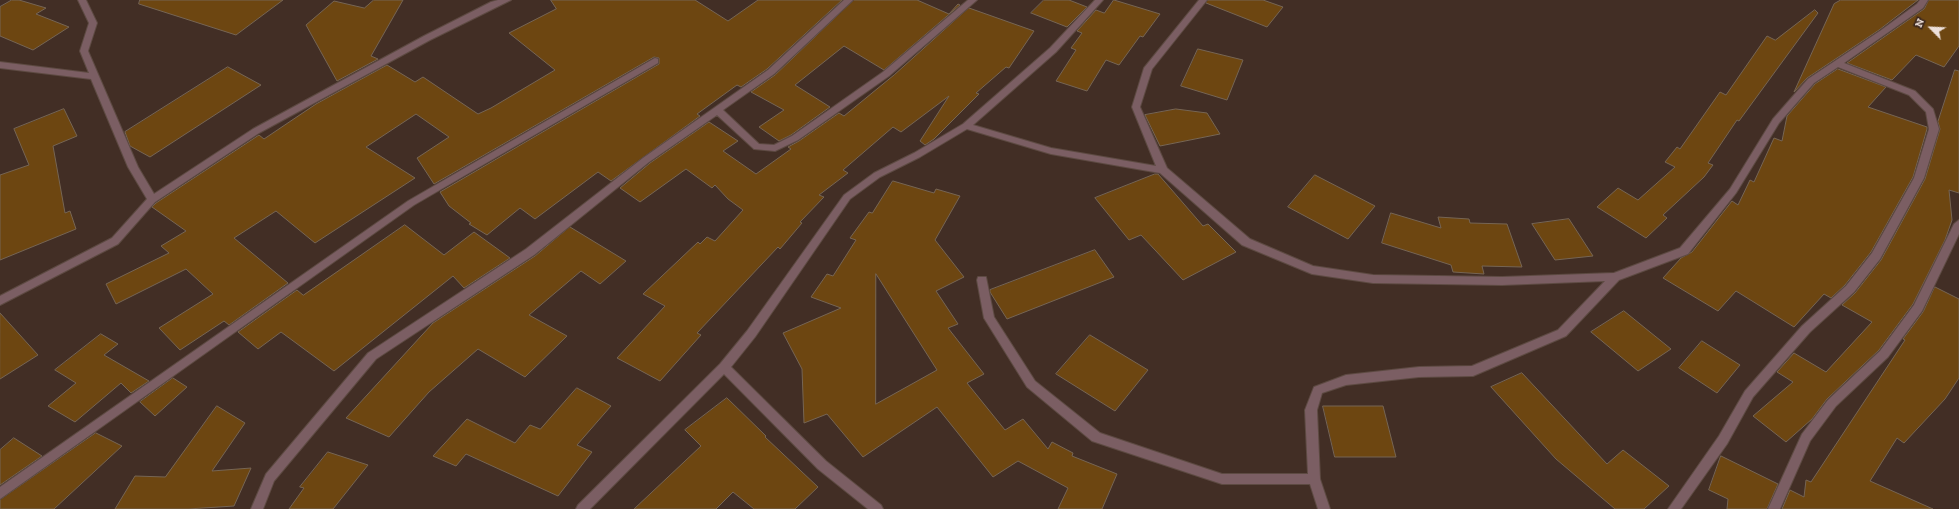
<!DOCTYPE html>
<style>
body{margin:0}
#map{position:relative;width:1959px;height:509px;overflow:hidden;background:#422e25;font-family:"Zilla Slab",serif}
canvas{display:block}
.north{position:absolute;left:1911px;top:8px;width:40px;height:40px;-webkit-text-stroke:3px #38241b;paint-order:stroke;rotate:294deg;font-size:11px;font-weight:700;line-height:16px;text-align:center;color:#ede0da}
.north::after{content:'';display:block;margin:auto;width:14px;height:18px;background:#ede0da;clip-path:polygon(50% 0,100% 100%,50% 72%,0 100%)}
</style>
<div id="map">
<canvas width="1959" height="509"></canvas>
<div class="north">N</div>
</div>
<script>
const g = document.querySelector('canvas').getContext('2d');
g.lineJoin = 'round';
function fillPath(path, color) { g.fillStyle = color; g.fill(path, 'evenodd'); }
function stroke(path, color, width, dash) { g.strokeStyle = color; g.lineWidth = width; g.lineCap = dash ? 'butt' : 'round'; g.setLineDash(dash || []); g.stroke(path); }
const building = new Path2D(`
 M 12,0 L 19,0 L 46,8 L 36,14 L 69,27 L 33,50 L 0,36 L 0,7 Z
 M 140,0 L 283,0 L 236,35 L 139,4 Z
 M 374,0 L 403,0 L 371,56 L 378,59 L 337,81 L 306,25 L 334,1 L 364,8 Z
 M 551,0 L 695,0 L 728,21 L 758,0 L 842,0 L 767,69 L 741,87 L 737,85 L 697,114 L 700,116 L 611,181 L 598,172 L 535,219 L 520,208 L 487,235 L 469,224 L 471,223 L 449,206 L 440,192 L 659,64 L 659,58 L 654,57 L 434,184 L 417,158 L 449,137 L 416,114 L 366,147 L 415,178 L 315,243 L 276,211 L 234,238 L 288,283 L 229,325 L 224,321 L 180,350 L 159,328 L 213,294 L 186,269 L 116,304 L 106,284 L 169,253 L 161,246 L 186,231 L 152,207 L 156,203 L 259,135 L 264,139 L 316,104 L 387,65 L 415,82 L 423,77 L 478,114 L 491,108 L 555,70 L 509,33 L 556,9 Z
 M 854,0 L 917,0 L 949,14 L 958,4 L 960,5 L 884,70 L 844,46 L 795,85 L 830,107 L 791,135 L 779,141 L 759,127 L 784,110 L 751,92 L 775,75 Z
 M 1044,0 L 1069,0 L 1087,7 L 1067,27 L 1031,13 Z
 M 1114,0 L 1160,14 L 1143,37 L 1140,36 L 1119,65 L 1106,60 L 1087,91 L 1056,81 L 1076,50 L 1071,48 L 1082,33 L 1077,31 L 1096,10 L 1104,13 Z
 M 1208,0 L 1263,0 L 1283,7 L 1267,27 L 1206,3 Z
 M 1841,0 L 1918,0 L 1879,30 L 1807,78 L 1794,92 L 1834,4 Z
 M 1929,0 L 1959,0 L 1959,46 L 1944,67 L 1916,55 L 1892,80 L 1847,63 L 1924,9 Z
 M 969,8 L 1034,31 L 1009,68 L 1006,67 L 976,93 L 979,94 L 934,139 L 925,145 L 920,141 L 949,96 L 901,132 L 893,127 L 843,170 L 848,173 L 819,195 L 824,197 L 800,222 L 802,223 L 780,249 L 778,247 L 697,333 L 701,335 L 660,381 L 617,358 L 665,306 L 643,294 L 698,242 L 700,244 L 707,237 L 715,241 L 743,210 L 728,199 L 715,185 L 712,188 L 686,169 L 640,202 L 620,188 L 650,163 L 709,122 L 738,141 L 723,151 L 756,174 L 791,149 L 788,147 L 799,141 L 839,113 L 844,116 L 894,75 Z
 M 1815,10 L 1818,13 L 1739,121 L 1737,120 L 1708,163 L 1713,165 L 1704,177 L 1663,215 L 1667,218 L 1646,238 L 1597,207 L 1618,188 L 1638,200 L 1675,167 L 1665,162 L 1677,147 L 1680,149 L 1720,92 L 1726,95 L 1767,36 L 1775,40 Z
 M 1198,49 L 1243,60 L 1227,100 L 1181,86 Z
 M 228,67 L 261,85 L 150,157 L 130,146 L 125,132 Z
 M 1838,69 L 1886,87 L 1868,107 L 1927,127 L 1927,129 L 1913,177 L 1871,252 L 1845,285 L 1831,298 L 1824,294 L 1794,327 L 1736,291 L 1718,311 L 1663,278 L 1681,258 L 1692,252 L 1732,201 L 1738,205 L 1750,180 L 1754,182 L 1774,138 L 1782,141 L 1787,116 L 1815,84 Z
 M 1955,70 L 1959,71 L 1959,193 L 1949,190 L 1952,220 L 1945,240 L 1913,304 L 1879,350 L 1827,399 L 1812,419 L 1786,442 L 1753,416 L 1793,382 L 1777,372 L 1794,353 L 1826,372 L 1872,322 L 1842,305 L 1855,293 L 1881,260 L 1925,179 L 1940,129 L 1938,122 Z
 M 64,109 L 77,136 L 53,146 L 65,213 L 70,211 L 76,229 L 0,260 L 0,175 L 29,165 L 14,129 Z
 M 1176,109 L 1207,113 L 1220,134 L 1160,146 L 1145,115 Z
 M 1155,174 L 1158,174 L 1203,226 L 1208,224 L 1236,252 L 1183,280 L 1141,235 L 1129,240 L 1095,198 Z
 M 1315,175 L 1375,206 L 1348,239 L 1288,207 Z
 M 893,181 L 934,193 L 936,189 L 960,196 L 935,240 L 964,277 L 936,291 L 958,324 L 948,328 L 984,374 L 967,383 L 1005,430 L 1023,419 L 1048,449 L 1052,442 L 1073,453 L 1072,456 L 1117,474 L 1102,509 L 1058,509 L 1068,488 L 1018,461 L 993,477 L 937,407 L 863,457 L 827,414 L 804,423 L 802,369 L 783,333 L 841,308 L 811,297 L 827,274 L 833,276 L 856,240 L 850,238 L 869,212 L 872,213 ZM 876,274 L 937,370 L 876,404 Z
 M 1391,213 L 1441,228 L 1438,217 L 1469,219 L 1470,223 L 1507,224 L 1522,267 L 1482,266 L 1484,274 L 1453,272 L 1451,265 L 1382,243 Z
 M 1569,219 L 1593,256 L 1555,260 L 1532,224 Z
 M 405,225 L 444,255 L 474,232 L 510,258 L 464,288 L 453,276 L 334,371 L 281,332 L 258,349 L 238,332 L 297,290 L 303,295 Z
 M 570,227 L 626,261 L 600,284 L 581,271 L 529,315 L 567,336 L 525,377 L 478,349 L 429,392 L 389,437 L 346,418 L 433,323 L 535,256 Z
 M 1095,250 L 1114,277 L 1007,319 L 990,292 L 990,290 Z
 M 1935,287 L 1959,299 L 1959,378 L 1945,399 L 1904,443 L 1897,438 L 1870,481 L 1933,509 L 1782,509 L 1790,490 L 1804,497 L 1806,480 L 1811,482 L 1905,340 L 1903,339 L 1923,312 Z
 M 1624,311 L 1671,349 L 1638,371 L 1591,332 Z
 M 0,313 L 38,355 L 0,379 Z
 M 101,334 L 118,344 L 104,355 L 149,381 L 131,393 L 121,383 L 75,422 L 48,406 L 76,383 L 55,370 Z
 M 1090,335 L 1148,370 L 1115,411 L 1056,374 Z
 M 1702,341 L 1740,365 L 1717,393 L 1679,368 Z
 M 1522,373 L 1607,464 L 1623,450 L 1669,486 L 1644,509 L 1615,509 L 1556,459 L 1491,387 Z
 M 173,378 L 187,387 L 155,416 L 140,402 Z
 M 577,388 L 611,406 L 577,445 L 592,452 L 558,496 L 466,454 L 456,466 L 433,456 L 467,419 L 515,443 L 530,425 L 540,429 Z
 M 727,398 L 766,436 L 765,437 L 818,487 L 795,509 L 754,509 L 733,492 L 716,509 L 634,509 L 701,446 L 685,430 Z
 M 217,406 L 245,423 L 212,471 L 251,468 L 234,506 L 188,509 L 115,509 L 135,476 L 165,477 Z
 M 1323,406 L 1383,406 L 1396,457 L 1335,457 Z
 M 96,433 L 122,446 L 54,509 L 0,509 L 0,500 Z
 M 14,438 L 42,456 L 0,485 L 0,450 Z
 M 328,452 L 368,465 L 333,509 L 289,509 L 304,488 L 300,487 Z
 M 1721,456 L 1778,484 L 1767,509 L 1727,509 L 1728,499 L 1709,490 Z`);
fillPath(building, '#6d4611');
stroke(building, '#766554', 1);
const street = new Path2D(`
 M 78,0 L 86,0 L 97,23 L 88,51 L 138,167 L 154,194 L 253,129 L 424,36 L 491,2 L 498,0 L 511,0 L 430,40 L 259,133 L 155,202 L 118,244 L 0,305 L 0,296 L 112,238 L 147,199 L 128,167 L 91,79 L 0,68 L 0,62 L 89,73 L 80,51 L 89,23 Z
 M 844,0 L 853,0 L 774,74 L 723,110 L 759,144 L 774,145 L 792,136 L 883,72 L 968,0 L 977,0 L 889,76 L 798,140 L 775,151 L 754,149 L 717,115 L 649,162 L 534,255 L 376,359 L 274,481 L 263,509 L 251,509 L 266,474 L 368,353 L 526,249 L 643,158 L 768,70 Z
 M 1095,0 L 1103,0 L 1056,52 L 973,125 L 1051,148 L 1156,166 L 1132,107 L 1144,68 L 1199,0 L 1207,0 L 1152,69 L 1140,107 L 1167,168 L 1250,239 L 1313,266 L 1373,275 L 1502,277 L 1614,273 L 1680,248 L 1730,189 L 1773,119 L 1808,79 L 1880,31 L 1917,4 L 1920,0 L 1928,0 L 1923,8 L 1844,63 L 1915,91 L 1933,109 L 1939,129 L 1924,178 L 1880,259 L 1854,292 L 1810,332 L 1753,397 L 1727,444 L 1681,509 L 1668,509 L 1719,436 L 1745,391 L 1802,326 L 1846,286 L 1872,253 L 1914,178 L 1929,129 L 1926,112 L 1909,95 L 1838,67 L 1814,83 L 1779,123 L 1736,193 L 1688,254 L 1619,280 L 1566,336 L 1473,376 L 1419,377 L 1346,385 L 1322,393 L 1317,410 L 1320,479 L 1330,509 L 1318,509 L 1310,484 L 1222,484 L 1092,441 L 1027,387 L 984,318 L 977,280 L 978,277 L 986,277 L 994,317 L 1035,381 L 1100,433 L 1222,474 L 1308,474 L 1305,410 L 1314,387 L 1346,375 L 1419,367 L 1472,366 L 1558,330 L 1605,281 L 1502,285 L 1373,283 L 1312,274 L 1242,245 L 1160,173 L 1051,154 L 967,129 L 920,157 L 880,177 L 850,199 L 755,337 L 731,367 L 826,461 L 881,505 L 883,509 L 868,509 L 818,469 L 724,374 L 590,509 L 576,509 L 578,505 L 720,364 L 747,331 L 844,195 L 874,173 L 914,153 L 963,124 L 1050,48 Z
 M 655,58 L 658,59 L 658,63 L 414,205 L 0,499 L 0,487 L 408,201 Z
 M 1959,220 L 1959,234 L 1922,311 L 1888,357 L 1836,406 L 1810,441 L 1780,509 L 1768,509 L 1802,434 L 1828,400 L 1880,351 L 1914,305 L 1954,224 Z`);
stroke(street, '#5d4a42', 2);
fillPath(street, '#7b5e63');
</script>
